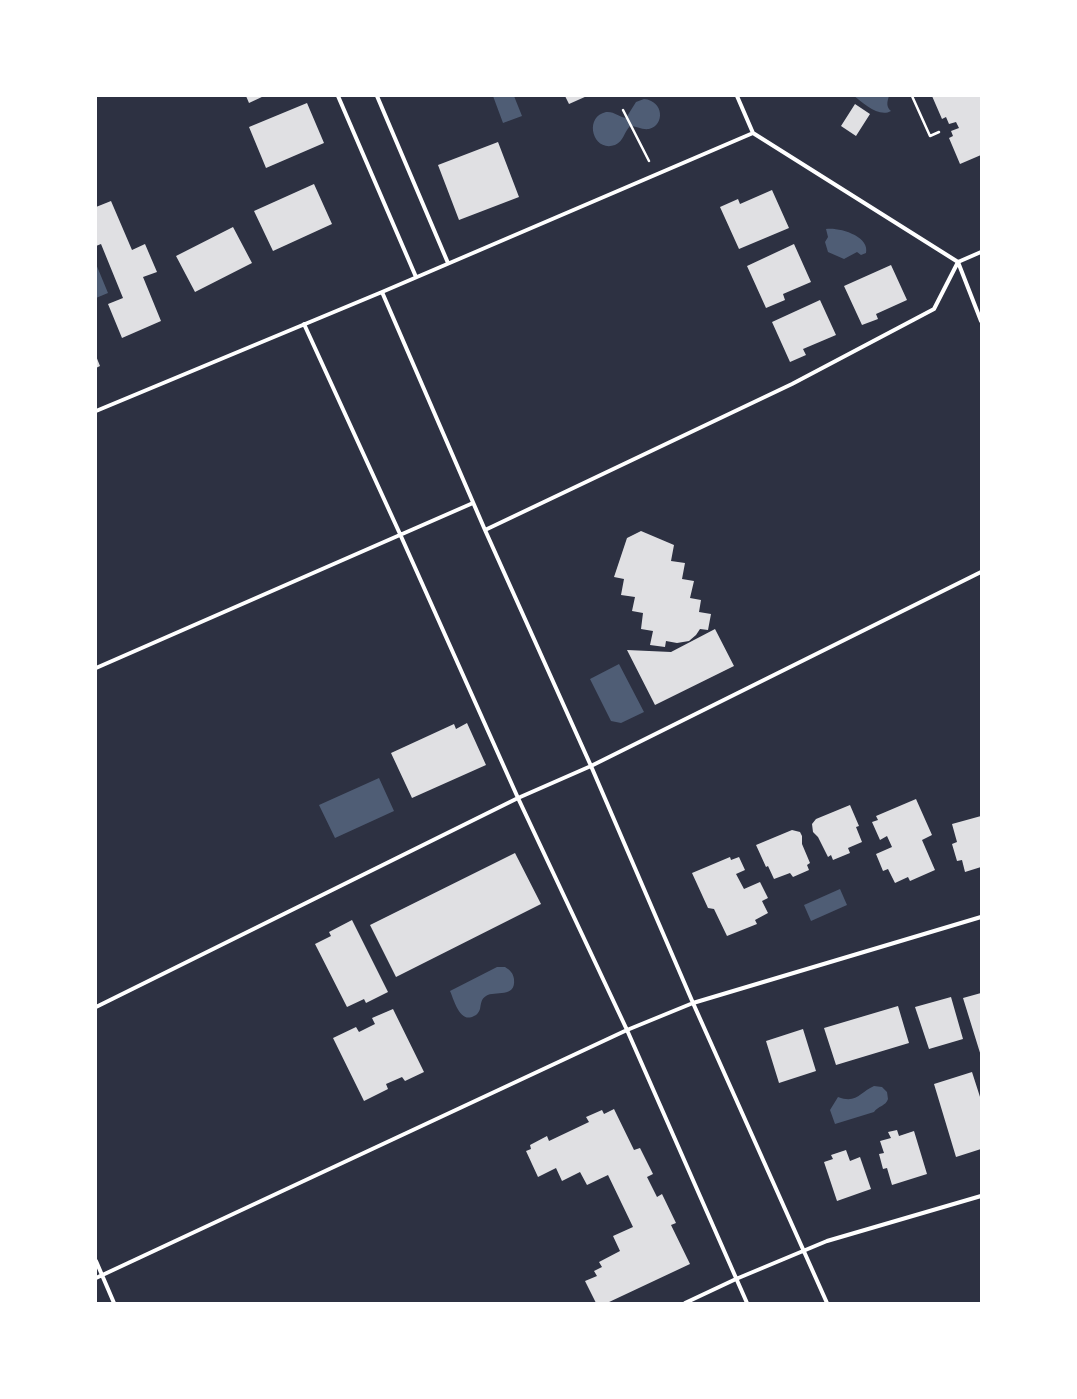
<!DOCTYPE html>
<style>
body{margin:0}
#map{position:relative;width:1077px;height:1399px;overflow:hidden;background:#2d3142;font-family:Cabin,sans-serif}
canvas{display:block}
.frame{position:absolute;inset:0;border:97px solid #fff;pointer-events:none}
</style>
<div id="map">
<canvas width="1077" height="1399"></canvas>
<div class="frame"></div>
</div>
<script>
const g = document.querySelector('canvas').getContext('2d');
g.lineJoin = 'round';
function fillPath(path, color) { g.fillStyle = color; g.fill(path, 'evenodd'); }
function stroke(path, color, width, dash) { g.strokeStyle = color; g.lineWidth = width; g.lineCap = dash ? 'butt' : 'round'; g.setLineDash(dash || []); g.stroke(path); }
fillPath(new Path2D(`
 M 493,96 L 514,96 L 522,116 L 503,123 Z
 M 854,96 L 889,96 C 887,102 886,107 891,111 C 879,118 863,103 854,96 Z
 M 644,99 C 664,101 665,125 649,129 C 642,130 636,126 630,126 C 624,132 624,141 615,145 C 593,153 583,117 606,112 C 614,111 619,117 626,118 L 636,102 Z
 M 826,229 C 839,227 870,236 866,253 L 861,255 L 857,252 L 844,259 L 828,252 L 825,242 L 828,237 Z
 M 96,264 L 108,293 L 96,298 Z
 M 619,664 L 644,712 L 621,723 L 611,721 L 590,679 Z
 M 379,778 L 394,811 L 335,838 L 319,805 Z
 M 840,889 L 847,905 L 811,921 L 804,905 Z
 M 497,967 L 505,967 C 510,970 513,973 514,979 C 516,999 495,990 486,996 C 481,999 481,1004 480,1009 C 479,1012 477,1015 474,1016 C 460,1024 454,1000 450,991 Z
 M 874,1086 L 882,1087 L 887,1092 L 888,1099 C 886,1106 878,1106 874,1112 L 835,1124 L 830,1110 L 838,1097 C 857,1104 860,1092 874,1086 Z`), '#4f5d75');
fillPath(new Path2D(`
 M 246,96 L 264,96 L 249,103 Z
 M 565,96 L 587,96 L 569,104 Z
 M 932,96 L 981,96 L 981,155 L 960,164 L 949,138 L 953,136 L 951,131 L 959,128 L 956,122 L 949,124 L 946,117 L 942,119 Z
 M 307,103 L 324,143 L 266,168 L 249,127 Z
 M 855,104 L 870,114 L 856,136 L 841,126 Z
 M 498,142 L 519,197 L 459,220 L 438,165 Z
 M 314,184 L 332,224 L 273,251 L 254,211 Z
 M 772,190 L 789,228 L 739,249 L 720,207 L 738,199 L 740,204 Z
 M 111,201 L 132,250 L 145,244 L 157,272 L 143,277 L 161,321 L 122,338 L 108,304 L 123,298 L 101,244 L 96,246 L 96,207 Z
 M 233,227 L 252,263 L 195,292 L 176,256 Z
 M 794,244 L 811,282 L 783,294 L 785,300 L 766,308 L 747,266 Z
 M 891,265 L 907,300 L 876,314 L 878,319 L 862,325 L 844,286 Z
 M 820,300 L 836,335 L 803,349 L 806,355 L 790,362 L 772,322 Z
 M 96,356 L 100,366 L 96,368 Z
 M 641,531 L 674,545 L 671,561 L 685,563 L 682,579 L 694,581 L 690,598 L 701,600 L 699,612 L 711,614 L 708,630 L 700,629 L 696,635 L 689,641 L 677,643 L 666,641 L 665,647 L 650,645 L 653,631 L 641,629 L 643,613 L 632,611 L 635,597 L 621,595 L 624,579 L 614,577 L 627,538 Z
 M 715,629 L 734,666 L 655,705 L 627,650 L 671,652 Z
 M 467,723 L 486,765 L 412,798 L 391,753 L 454,724 L 456,729 Z
 M 916,799 L 932,835 L 922,840 L 935,870 L 910,881 L 908,877 L 895,883 L 888,869 L 883,871 L 876,854 L 892,847 L 887,836 L 880,840 L 872,822 L 878,820 L 876,816 Z
 M 850,805 L 859,826 L 856,827 L 862,842 L 848,848 L 850,853 L 833,860 L 831,855 L 828,857 L 818,837 L 813,832 L 812,824 L 816,819 Z
 M 981,816 L 981,867 L 965,872 L 962,860 L 957,861 L 952,844 L 957,842 L 952,824 Z
 M 792,830 L 800,832 L 802,836 L 802,844 L 810,863 L 807,865 L 809,870 L 793,877 L 790,873 L 774,879 L 768,866 L 766,867 L 756,845 Z
 M 515,853 L 541,904 L 396,977 L 370,925 Z
 M 730,857 L 731,860 L 739,857 L 745,870 L 736,874 L 744,889 L 760,882 L 768,898 L 762,901 L 768,913 L 755,920 L 757,924 L 727,936 L 714,909 L 708,908 L 692,873 Z
 M 352,920 L 388,992 L 366,1003 L 364,999 L 347,1007 L 315,944 L 331,936 L 329,932 Z
 M 981,993 L 981,1056 L 963,998 Z
 M 951,997 L 963,1039 L 929,1049 L 915,1007 Z
 M 898,1006 L 909,1043 L 836,1065 L 824,1028 Z
 M 393,1009 L 424,1072 L 405,1081 L 402,1077 L 386,1084 L 388,1089 L 364,1101 L 333,1038 L 356,1027 L 359,1032 L 375,1024 L 372,1018 Z
 M 803,1029 L 816,1071 L 779,1083 L 766,1041 Z
 M 972,1072 L 981,1100 L 981,1149 L 956,1157 L 934,1084 Z
 M 614,1109 L 634,1150 L 640,1148 L 653,1174 L 647,1177 L 657,1197 L 662,1194 L 676,1223 L 671,1225 L 690,1264 L 607,1303 L 596,1303 L 585,1281 L 597,1276 L 594,1271 L 602,1267 L 599,1262 L 620,1251 L 613,1236 L 633,1227 L 608,1175 L 587,1185 L 580,1172 L 562,1181 L 556,1168 L 538,1177 L 526,1151 L 531,1149 L 530,1145 L 547,1136 L 549,1141 L 589,1122 L 586,1117 L 602,1110 L 604,1114 Z
 M 897,1130 L 899,1136 L 914,1131 L 927,1174 L 892,1185 L 887,1168 L 883,1169 L 879,1154 L 884,1153 L 880,1141 L 891,1138 L 888,1132 Z
 M 846,1150 L 850,1161 L 860,1157 L 871,1189 L 837,1201 L 824,1162 L 833,1159 L 831,1155 Z`), '#e0e0e3');
stroke(new Path2D(`
 M 912,96 L 930,136 L 939,132
 M 623,110 L 649,161`), '#fff', 2.5);
stroke(new Path2D(`
 M 338,96 L 416,277
 M 377,96 L 448,263
 M 737,96 L 753,133 L 958,262 L 981,321
 M 382,292 L 485,530 L 591,766 L 693,1003 L 827,1303
 M 304,324 L 400,534 L 518,798 L 627,1030 L 747,1303
 M 96,411 L 382,292 L 753,133
 M 485,530 L 792,384 L 934,309 L 958,262 L 981,252
 M 96,668 L 473,503
 M 96,1007 L 518,798 L 591,766 L 981,572
 M 96,1261 L 114,1303
 M 96,1278 L 627,1030 L 693,1003 L 981,917
 M 685,1303 L 736,1279 L 827,1241 L 981,1196`), '#fff', 4);
</script>
